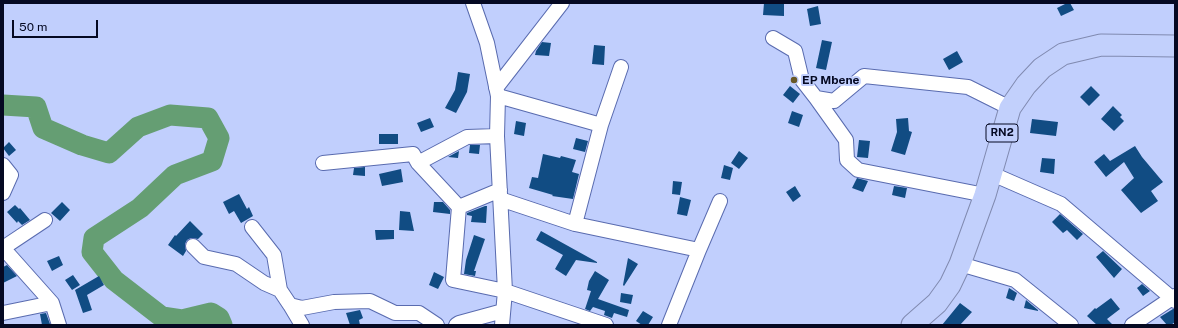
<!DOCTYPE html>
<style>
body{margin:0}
#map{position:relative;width:1178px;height:328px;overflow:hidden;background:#c1cffd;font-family:"Public Sans",sans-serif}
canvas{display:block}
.frame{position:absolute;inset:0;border:4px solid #050922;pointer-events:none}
.scale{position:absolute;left:12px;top:20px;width:86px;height:18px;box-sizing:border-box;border:2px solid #050922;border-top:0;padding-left:5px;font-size:12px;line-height:14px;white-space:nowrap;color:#050922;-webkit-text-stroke:3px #c1cffd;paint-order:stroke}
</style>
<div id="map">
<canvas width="1178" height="328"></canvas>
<div class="frame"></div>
<div class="scale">50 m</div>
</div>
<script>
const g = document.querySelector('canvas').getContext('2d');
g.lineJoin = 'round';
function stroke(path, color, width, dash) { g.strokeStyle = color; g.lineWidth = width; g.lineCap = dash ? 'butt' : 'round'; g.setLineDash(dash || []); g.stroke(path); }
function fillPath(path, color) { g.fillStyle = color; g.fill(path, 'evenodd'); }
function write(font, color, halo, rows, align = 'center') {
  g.font = font + ' "Public Sans",sans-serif'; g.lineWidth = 4; g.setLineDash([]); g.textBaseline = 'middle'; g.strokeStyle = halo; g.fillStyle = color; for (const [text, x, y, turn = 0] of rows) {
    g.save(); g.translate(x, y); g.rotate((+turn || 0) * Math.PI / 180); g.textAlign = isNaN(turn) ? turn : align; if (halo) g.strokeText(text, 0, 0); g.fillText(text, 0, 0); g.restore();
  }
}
stroke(new Path2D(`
 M 3,105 L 36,107 L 43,128 L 82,145 L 109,153 L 138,127 L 170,115 L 208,118 L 219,138 L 212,161 L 175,175 L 140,208 L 94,238 L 92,252 L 114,280 L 162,317 L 182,320 L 211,313 L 219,318 L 222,325`), '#659e73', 21);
fillPath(new Path2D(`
 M 764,3 L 784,4 L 784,16 L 763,15 Z
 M 1067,3 L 1070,3 L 1074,10 L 1061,16 L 1057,8 Z
 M 818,6 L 821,24 L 810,26 L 807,9 Z
 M 822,40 L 832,42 L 826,70 L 816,68 Z
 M 542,42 L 551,43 L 549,56 L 535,55 L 536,51 Z
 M 594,45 L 605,46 L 604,65 L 592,64 Z
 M 957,51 L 963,62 L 949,70 L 943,59 Z
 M 458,72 L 470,74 L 467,92 L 456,113 L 445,108 L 455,90 Z
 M 790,86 L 800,94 L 793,103 L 783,95 Z
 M 1091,86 L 1100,95 L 1089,106 L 1080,97 Z
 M 1113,106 L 1122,115 L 1120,117 L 1124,121 L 1114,131 L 1101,119 Z
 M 792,111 L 803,115 L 799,127 L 788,123 Z
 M 430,118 L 434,127 L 421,132 L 417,123 Z
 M 908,118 L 909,131 L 912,132 L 905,155 L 891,151 L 897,132 L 896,119 Z
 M 1032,119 L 1058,122 L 1056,136 L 1030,133 Z
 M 516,121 L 526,123 L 524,136 L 514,134 Z
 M 379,134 L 398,134 L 398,144 L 379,144 Z
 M 576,138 L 588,141 L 585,152 L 573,149 Z
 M 859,140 L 870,141 L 868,158 L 857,157 Z
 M 9,142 L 16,150 L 9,156 L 3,148 Z
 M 470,145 L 480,145 L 479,154 L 469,153 Z
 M 1135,146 L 1142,157 L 1163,182 L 1151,191 L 1158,201 L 1141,213 L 1121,190 L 1134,178 L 1124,162 L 1106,177 L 1094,162 L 1104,154 L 1110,161 Z
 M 459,151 L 458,158 L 448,157 Z
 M 739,151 L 748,158 L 739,169 L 731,163 Z
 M 543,154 L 560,158 L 561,156 L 576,160 L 572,172 L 579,174 L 573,199 L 552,196 L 553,195 L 529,188 L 532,177 L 538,178 Z
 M 1042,158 L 1055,159 L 1054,174 L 1040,172 Z
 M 724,165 L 733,168 L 730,180 L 721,178 Z
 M 365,167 L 365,176 L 353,175 L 354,168 Z
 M 401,169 L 403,182 L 382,186 L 379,174 Z
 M 857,178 L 868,181 L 863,192 L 852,188 Z
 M 673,181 L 682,182 L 680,195 L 672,194 Z
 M 795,186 L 801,196 L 793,202 L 786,192 Z
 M 894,186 L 907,188 L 905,198 L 892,195 Z
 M 239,194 L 247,209 L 249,207 L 253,216 L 241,223 L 234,211 L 229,214 L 223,202 Z
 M 680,197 L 691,200 L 687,216 L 677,214 Z
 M 62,202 L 70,210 L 60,221 L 51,213 Z
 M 434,202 L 443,202 L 450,210 L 450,214 L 433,212 Z
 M 15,205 L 19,209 L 20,208 L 30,220 L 22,225 L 18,221 L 17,223 L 7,212 Z
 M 485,206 L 487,206 L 486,223 L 471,222 L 472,216 L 467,215 L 467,213 Z
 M 400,211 L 410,212 L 414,231 L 399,230 Z
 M 1060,214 L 1083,234 L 1077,240 L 1067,230 L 1063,233 L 1052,222 Z
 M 190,221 L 203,234 L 198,239 L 191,238 L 187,240 L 185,244 L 186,251 L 183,256 L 168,245 L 175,235 L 176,236 Z
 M 375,230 L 394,230 L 394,239 L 376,240 Z
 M 541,231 L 597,262 L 597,263 L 576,260 L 566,276 L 555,269 L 563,255 L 536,240 Z
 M 474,235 L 485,239 L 474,271 L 476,271 L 475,276 L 464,274 L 466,260 Z
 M 1103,251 L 1122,269 L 1114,278 L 1096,257 Z
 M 59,256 L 63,265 L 52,271 L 47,261 Z
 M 628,258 L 638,264 L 624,286 L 623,285 Z
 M 7,265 L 17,276 L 3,283 L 3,267 Z
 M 595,271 L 609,280 L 598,299 L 629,310 L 627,317 L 614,313 L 612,318 L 604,315 L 605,311 L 593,307 L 590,311 L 585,309 L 591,291 L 587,290 L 589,281 Z
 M 434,272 L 444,277 L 438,289 L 429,285 Z
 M 73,275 L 80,285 L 72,290 L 65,280 Z
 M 99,276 L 104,285 L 87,295 L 92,310 L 83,313 L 75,290 Z
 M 1142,284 L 1150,291 L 1143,296 L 1137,288 Z
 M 1009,288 L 1017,293 L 1014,301 L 1006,298 Z
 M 621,293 L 633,295 L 631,304 L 620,302 Z
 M 1111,298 L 1120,309 L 1107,319 L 1113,325 L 1097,325 L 1087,316 L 1095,308 L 1096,309 Z
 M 1026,300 L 1038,310 L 1038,311 L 1024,308 Z
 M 960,303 L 972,312 L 960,325 L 942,325 Z
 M 1173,309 L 1175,309 L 1175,322 L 1171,325 L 1167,325 L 1160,317 Z
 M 360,310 L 363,318 L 359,320 L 360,325 L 350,325 L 346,313 Z
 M 643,311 L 653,317 L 648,325 L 642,325 L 636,321 Z
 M 46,313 L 50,324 L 42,325 L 40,314 Z`), '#114c83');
const minor = new Path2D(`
 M 473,3 L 487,43 L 498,96 L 497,136 L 505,291 L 606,325
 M 773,38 L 795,51 L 802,80 L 816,98 L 834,101 L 864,76 L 968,87 L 1010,108
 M 496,88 L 562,3
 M 498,96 L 601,125
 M 816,98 L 846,140 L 847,160 L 858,170 L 985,195
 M 323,163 L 413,154 L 418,163 L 459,207 L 500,190
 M 418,163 L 467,137 L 497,136
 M 3,165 L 11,175 L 3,193
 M 990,173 L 1061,204 L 1175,301
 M 500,199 L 575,224 L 699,250
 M 459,207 L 453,280 L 505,291 L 502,325
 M 575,224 L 601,125 L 621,67
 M 252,227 L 274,255 L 280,290
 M 193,246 L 204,257 L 236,264 L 264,283 L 280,290 L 290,305 L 302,308 L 334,302 L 370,301 L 395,313 L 419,313 L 437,325
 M 3,248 L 52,303 L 59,325
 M 3,248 L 45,220
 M 960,264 L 1015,280 L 1071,325
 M 290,305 L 302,325
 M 3,313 L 52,303
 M 456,325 L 459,323 L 503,311
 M 669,325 L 699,250 L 720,201
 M 1132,325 L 1175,296`);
const highway = new Path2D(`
 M 912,325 L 937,303 L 950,285 L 960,264 L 985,195 L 1010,108 L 1026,85 L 1042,68 L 1063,54 L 1101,45 L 1175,46`);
stroke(minor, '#596baf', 16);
stroke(highway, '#808ab0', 23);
stroke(minor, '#fff', 14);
stroke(highway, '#c2d0fc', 21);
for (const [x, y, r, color] of [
 [794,80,4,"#695926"]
]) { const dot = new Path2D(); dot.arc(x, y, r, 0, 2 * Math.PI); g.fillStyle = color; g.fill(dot); stroke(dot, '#c1cffd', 1.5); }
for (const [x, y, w] of [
 [1002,133,32]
]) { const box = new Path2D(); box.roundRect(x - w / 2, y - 9, w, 18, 3); g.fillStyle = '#c1cffd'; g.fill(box); stroke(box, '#050922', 1); }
write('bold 11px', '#050922', null, [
 ["RN2",1002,133]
]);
write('bold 12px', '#050922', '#c1cffd', [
 ["EP Mbene",802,80]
], 'left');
</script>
